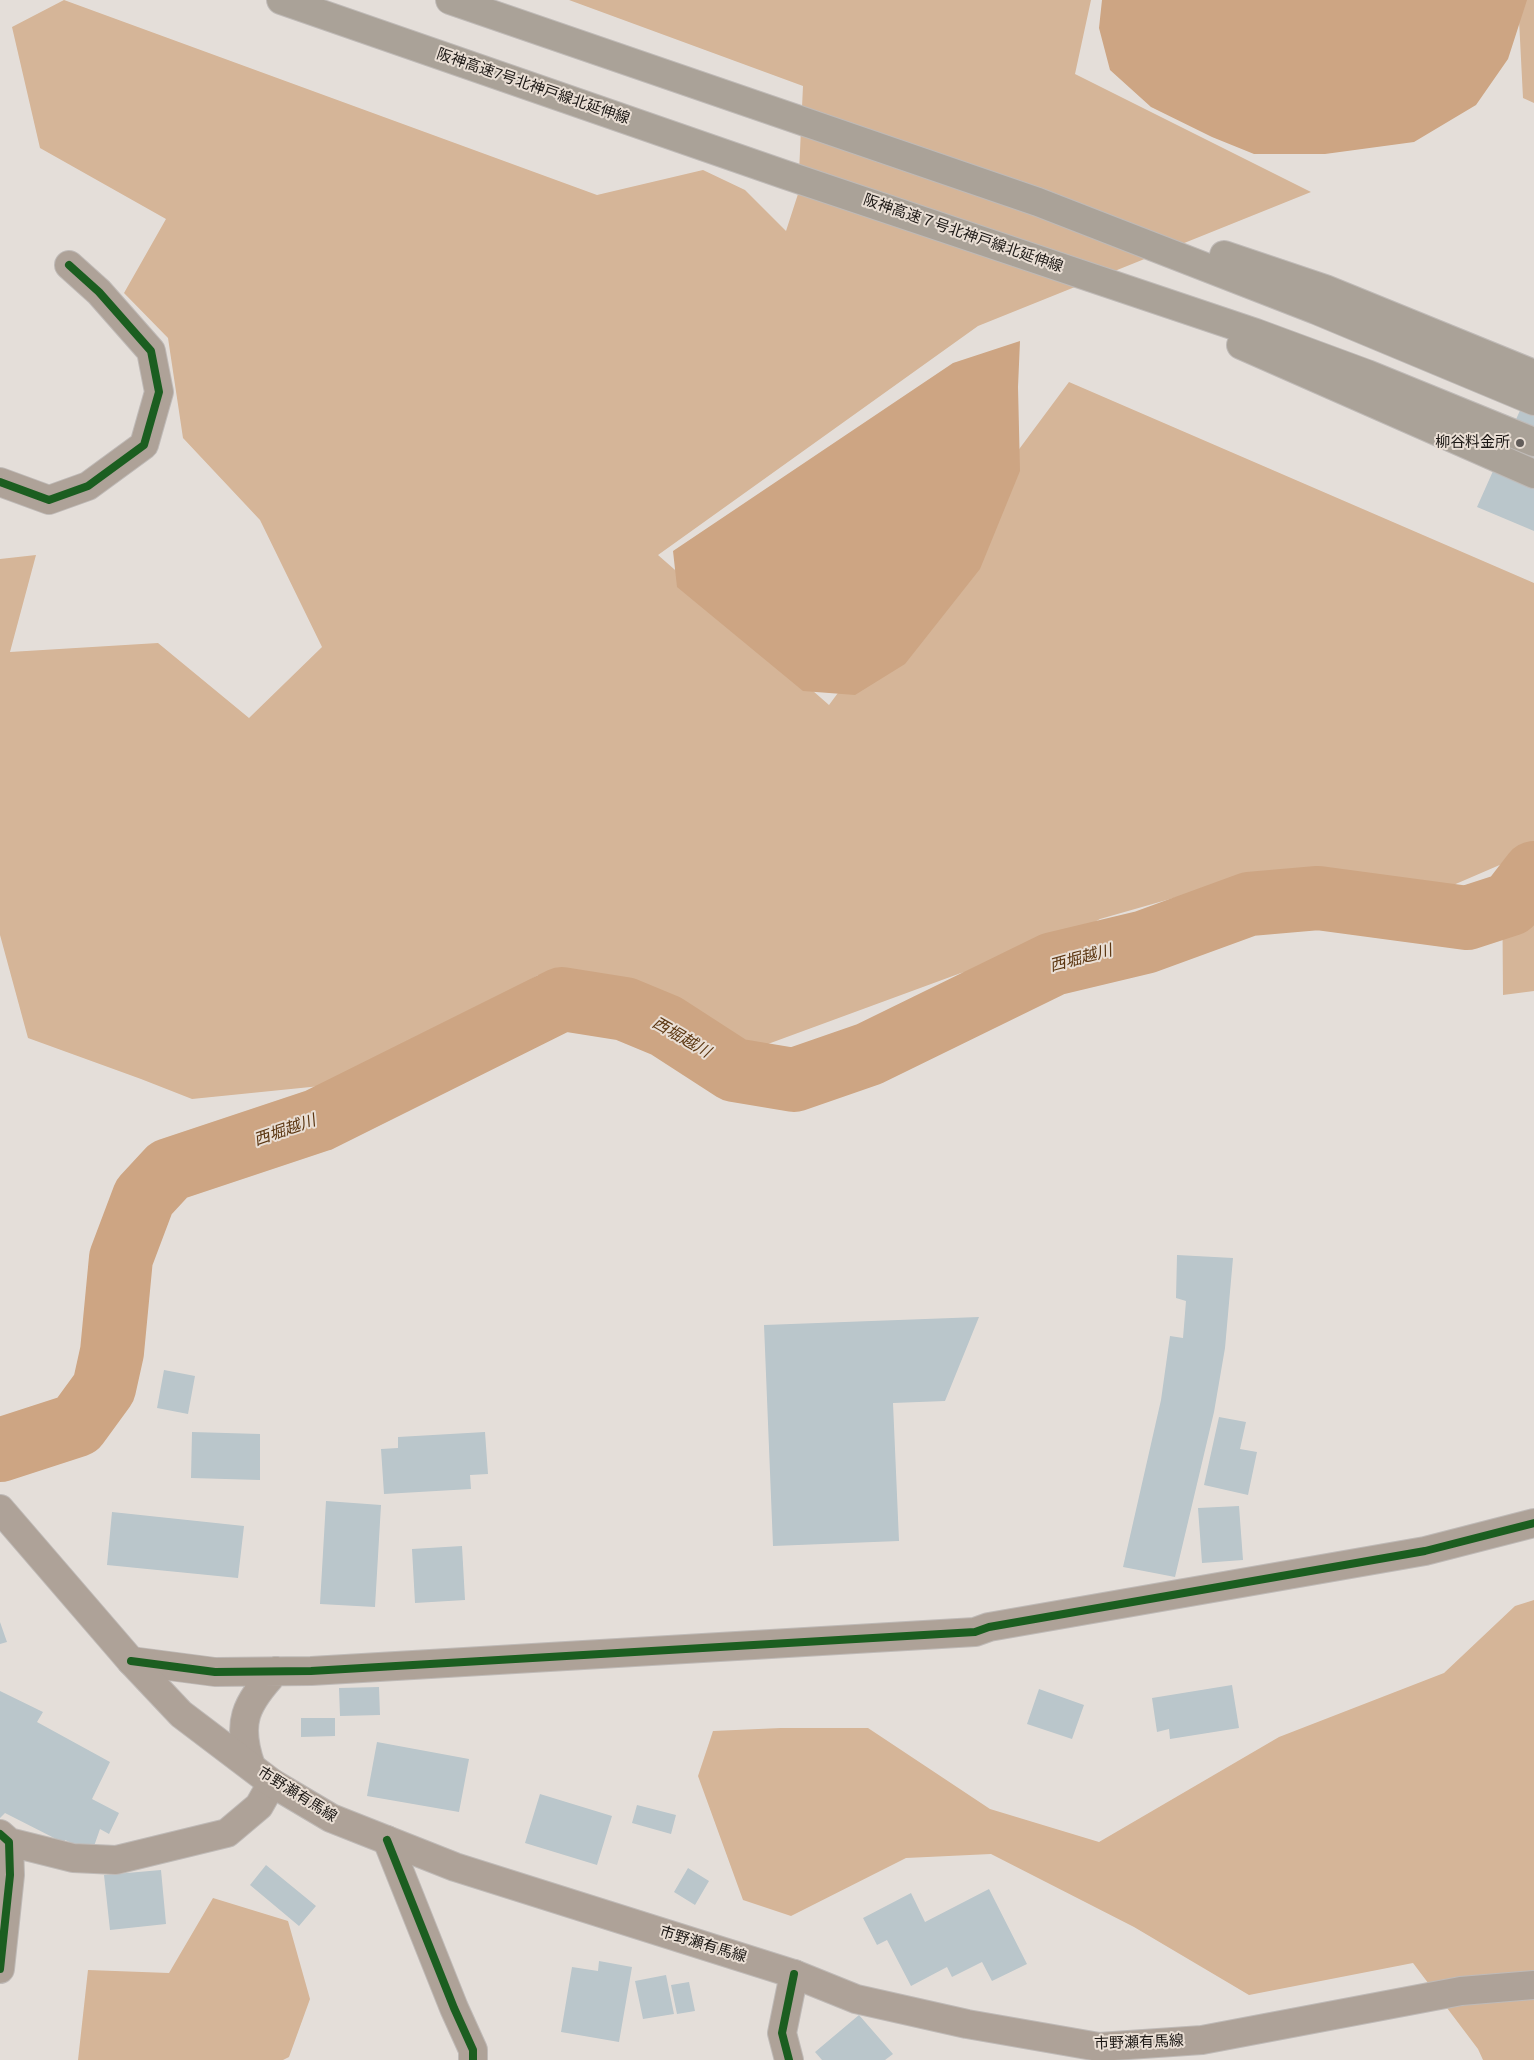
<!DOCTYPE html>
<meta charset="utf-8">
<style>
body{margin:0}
canvas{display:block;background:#e4ded9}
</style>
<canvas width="1534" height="2060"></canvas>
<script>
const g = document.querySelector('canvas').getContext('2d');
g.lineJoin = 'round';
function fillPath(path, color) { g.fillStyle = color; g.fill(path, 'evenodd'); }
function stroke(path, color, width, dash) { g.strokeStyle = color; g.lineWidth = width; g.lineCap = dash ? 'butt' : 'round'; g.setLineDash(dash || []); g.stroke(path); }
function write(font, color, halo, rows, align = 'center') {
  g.font = font + ' "DM Sans","Noto Sans JP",sans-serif'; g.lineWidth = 4; g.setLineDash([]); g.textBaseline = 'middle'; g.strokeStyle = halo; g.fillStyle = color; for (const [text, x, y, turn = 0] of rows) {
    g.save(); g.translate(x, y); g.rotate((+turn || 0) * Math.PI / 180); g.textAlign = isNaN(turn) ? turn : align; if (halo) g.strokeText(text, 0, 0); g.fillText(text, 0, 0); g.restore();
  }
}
fillPath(new Path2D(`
 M 64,0 L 597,195 L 703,170 L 745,190 L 786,231 L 798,194 L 803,86 L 569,0 L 1091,0 L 1075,74 L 1311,192 L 978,326 L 658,555 L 829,705 L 1069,382 L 1534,583 L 1534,991 L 1503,995 L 1502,864 L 1451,886 L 1344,883 L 1198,891 L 1100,919 L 1025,960 L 961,973 L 757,1048 L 538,975 L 360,1082 L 192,1099 L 141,1079 L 28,1038 L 0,935 L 0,559 L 36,555 L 10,652 L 158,643 L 249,718 L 322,647 L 260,520 L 183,438 L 168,338 L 124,293 L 166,219 L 40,148 L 12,27 Z
 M 1518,0 L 1534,0 L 1534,103 L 1523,98 Z
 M 1534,1600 L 1534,2060 L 1483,2060 L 1478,2049 L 1413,1963 L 1249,1995 L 1134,1927 L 991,1854 L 906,1858 L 791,1916 L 743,1900 L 698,1776 L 713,1731 L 781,1728 L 868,1728 L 990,1809 L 1099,1842 L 1279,1737 L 1444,1673 L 1515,1606 Z
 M 213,1898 L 288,1921 L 310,1999 L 289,2057 L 283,2060 L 78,2060 L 88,1970 L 169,1973 Z`), '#d5b598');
fillPath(new Path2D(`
 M 1102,0 L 1527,0 L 1508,59 L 1476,105 L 1414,142 L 1325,154 L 1254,154 L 1212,137 L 1151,107 L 1110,70 L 1099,28 Z
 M 1020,341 L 1018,387 L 1020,471 L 980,569 L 905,664 L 855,695 L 803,691 L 677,587 L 673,551 L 953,363 Z`), '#cda583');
stroke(new Path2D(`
 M 0,1450 L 77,1425 L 104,1388 L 112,1352 L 121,1258 L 144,1197 L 169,1170 L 319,1120 L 562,999 L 625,1009 L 666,1026 L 734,1070 L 794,1080 L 869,1054 L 1053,964 L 1145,942 L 1249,904 L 1318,898 L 1467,918 L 1510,904 L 1534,873`), '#cda583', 64);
fillPath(new Path2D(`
 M 1534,379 L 1534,531 L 1477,507 Z
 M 1177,1255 L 1233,1258 L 1225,1348 L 1214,1412 L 1175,1577 L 1123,1567 L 1161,1400 L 1170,1336 L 1183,1338 L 1186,1301 L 1176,1298 Z
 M 979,1317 L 945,1401 L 893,1403 L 899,1541 L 773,1546 L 764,1325 Z
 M 164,1370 L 195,1376 L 188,1414 L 157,1408 Z
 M 1219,1417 L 1246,1422 L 1240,1449 L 1257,1452 L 1248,1495 L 1204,1485 Z
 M 192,1432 L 260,1434 L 260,1480 L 191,1478 Z
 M 485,1432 L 488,1474 L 470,1475 L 471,1489 L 384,1494 L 381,1449 L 398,1448 L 398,1437 Z
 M 326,1501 L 381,1505 L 375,1607 L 320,1604 Z
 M 1239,1506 L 1243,1560 L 1202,1563 L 1198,1508 Z
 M 112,1512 L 244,1526 L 238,1578 L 107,1565 Z
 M 462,1546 L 465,1600 L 415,1603 L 412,1549 Z
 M 0,1622 L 7,1642 L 0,1644 Z
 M 1232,1685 L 1239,1728 L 1170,1739 L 1169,1729 L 1157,1732 L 1152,1698 Z
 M 379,1687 L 380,1715 L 340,1716 L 339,1688 Z
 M 1039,1689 L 1084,1705 L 1072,1739 L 1027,1724 Z
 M 0,1691 L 43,1712 L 37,1722 L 110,1762 L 92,1799 L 119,1813 L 109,1834 L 100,1829 L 92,1852 L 65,1840 L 64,1843 L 5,1813 L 0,1818 Z
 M 301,1718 L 335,1718 L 335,1736 L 301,1737 Z
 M 377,1742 L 469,1759 L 459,1812 L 367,1796 Z
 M 540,1794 L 612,1816 L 597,1865 L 525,1843 Z
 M 637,1805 L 676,1815 L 671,1834 L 632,1823 Z
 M 266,1865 L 316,1906 L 299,1926 L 250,1885 Z
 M 688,1868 L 709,1881 L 695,1905 L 674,1892 Z
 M 161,1870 L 166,1924 L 110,1930 L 104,1875 Z
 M 989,1889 L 1027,1964 L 992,1981 L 982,1962 L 952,1977 L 947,1967 L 911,1986 L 887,1940 L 877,1945 L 863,1918 L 911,1893 L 925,1922 Z
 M 599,1961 L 632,1967 L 619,2042 L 561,2032 L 572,1967 L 598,1971 Z
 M 666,1975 L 674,2014 L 643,2019 L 635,1981 Z
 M 689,1982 L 695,2011 L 677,2014 L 671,1985 Z
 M 859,2015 L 893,2054 L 885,2060 L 822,2060 L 815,2052 Z`), '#bac6cb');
const minor = new Path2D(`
 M 0,482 L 49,500 L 88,486 L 144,445 L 159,392 L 151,351 L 99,292 L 69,265
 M 131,1661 L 215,1672 L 311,1671 L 975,1632 L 989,1627 L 1425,1551 L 1534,1523
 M 251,1766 C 236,1723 245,1704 276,1671
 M 0,1834 L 9,1842 L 10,1875 L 0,1969
 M 387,1840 L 454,2008 L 473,2050 L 473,2060
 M 9,1842 L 73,1858 L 116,1860 L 227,1833 L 259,1806 L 272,1783
 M 789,2060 L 782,2033 L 794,1974`);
const major = new Path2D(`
 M 0,1509 L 131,1661 L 181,1714 L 272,1783 L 331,1818 L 455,1867 L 794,1974 L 856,1999 L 967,2024 L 1099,2047 L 1202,2040 L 1461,1991 L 1534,1985`);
const highway = new Path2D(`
 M 281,0 L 786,175 L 1256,333 L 1367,374 L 1534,442
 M 450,0 L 1038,202 L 1316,310 L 1534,401
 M 1224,255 L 1325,289 L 1534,374
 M 1241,345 L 1534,474`);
stroke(minor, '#bfbab7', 30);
stroke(major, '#bfbab7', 30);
stroke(highway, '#bfbab7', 30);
stroke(minor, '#aea298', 28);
stroke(major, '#aea298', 28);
stroke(highway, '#aaa298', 28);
stroke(new Path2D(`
 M 0,482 L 49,500 L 88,486 L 144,445 L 159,392 L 151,351 L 99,292 L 69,265
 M 131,1661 L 215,1672 L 311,1671 L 975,1632 L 989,1627 L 1425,1551 L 1534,1523
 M 0,1834 L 9,1842 L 10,1875 L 0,1969
 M 387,1840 L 454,2008 L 473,2050 L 473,2060
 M 789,2060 L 782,2033 L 794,1974`), '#1b5e20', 8);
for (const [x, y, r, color] of [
 [1520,443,5,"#625d5a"]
]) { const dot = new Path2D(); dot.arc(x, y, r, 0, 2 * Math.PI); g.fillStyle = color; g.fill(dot); stroke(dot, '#e9ded4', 2); }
write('15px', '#1c1815', '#e9ded4', [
 ["阪神高速7号北神戸線北延伸線",533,87,19],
 ["阪神高速７号北神戸線北延伸線",963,234,19],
 ["市野瀬有馬線",297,1795,32],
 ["市野瀬有馬線",703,1945,17],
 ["市野瀬有馬線",1139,2043,-2]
]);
write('15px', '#1c1815', '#e9ded4', [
 ["柳谷料金所",1510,443]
], 'right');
write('italic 16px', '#5b3611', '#e9ded4', [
 ["西堀越川",1081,959,-15],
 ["西堀越川",681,1038,30],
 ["西堀越川",285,1131,-19]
]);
</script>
